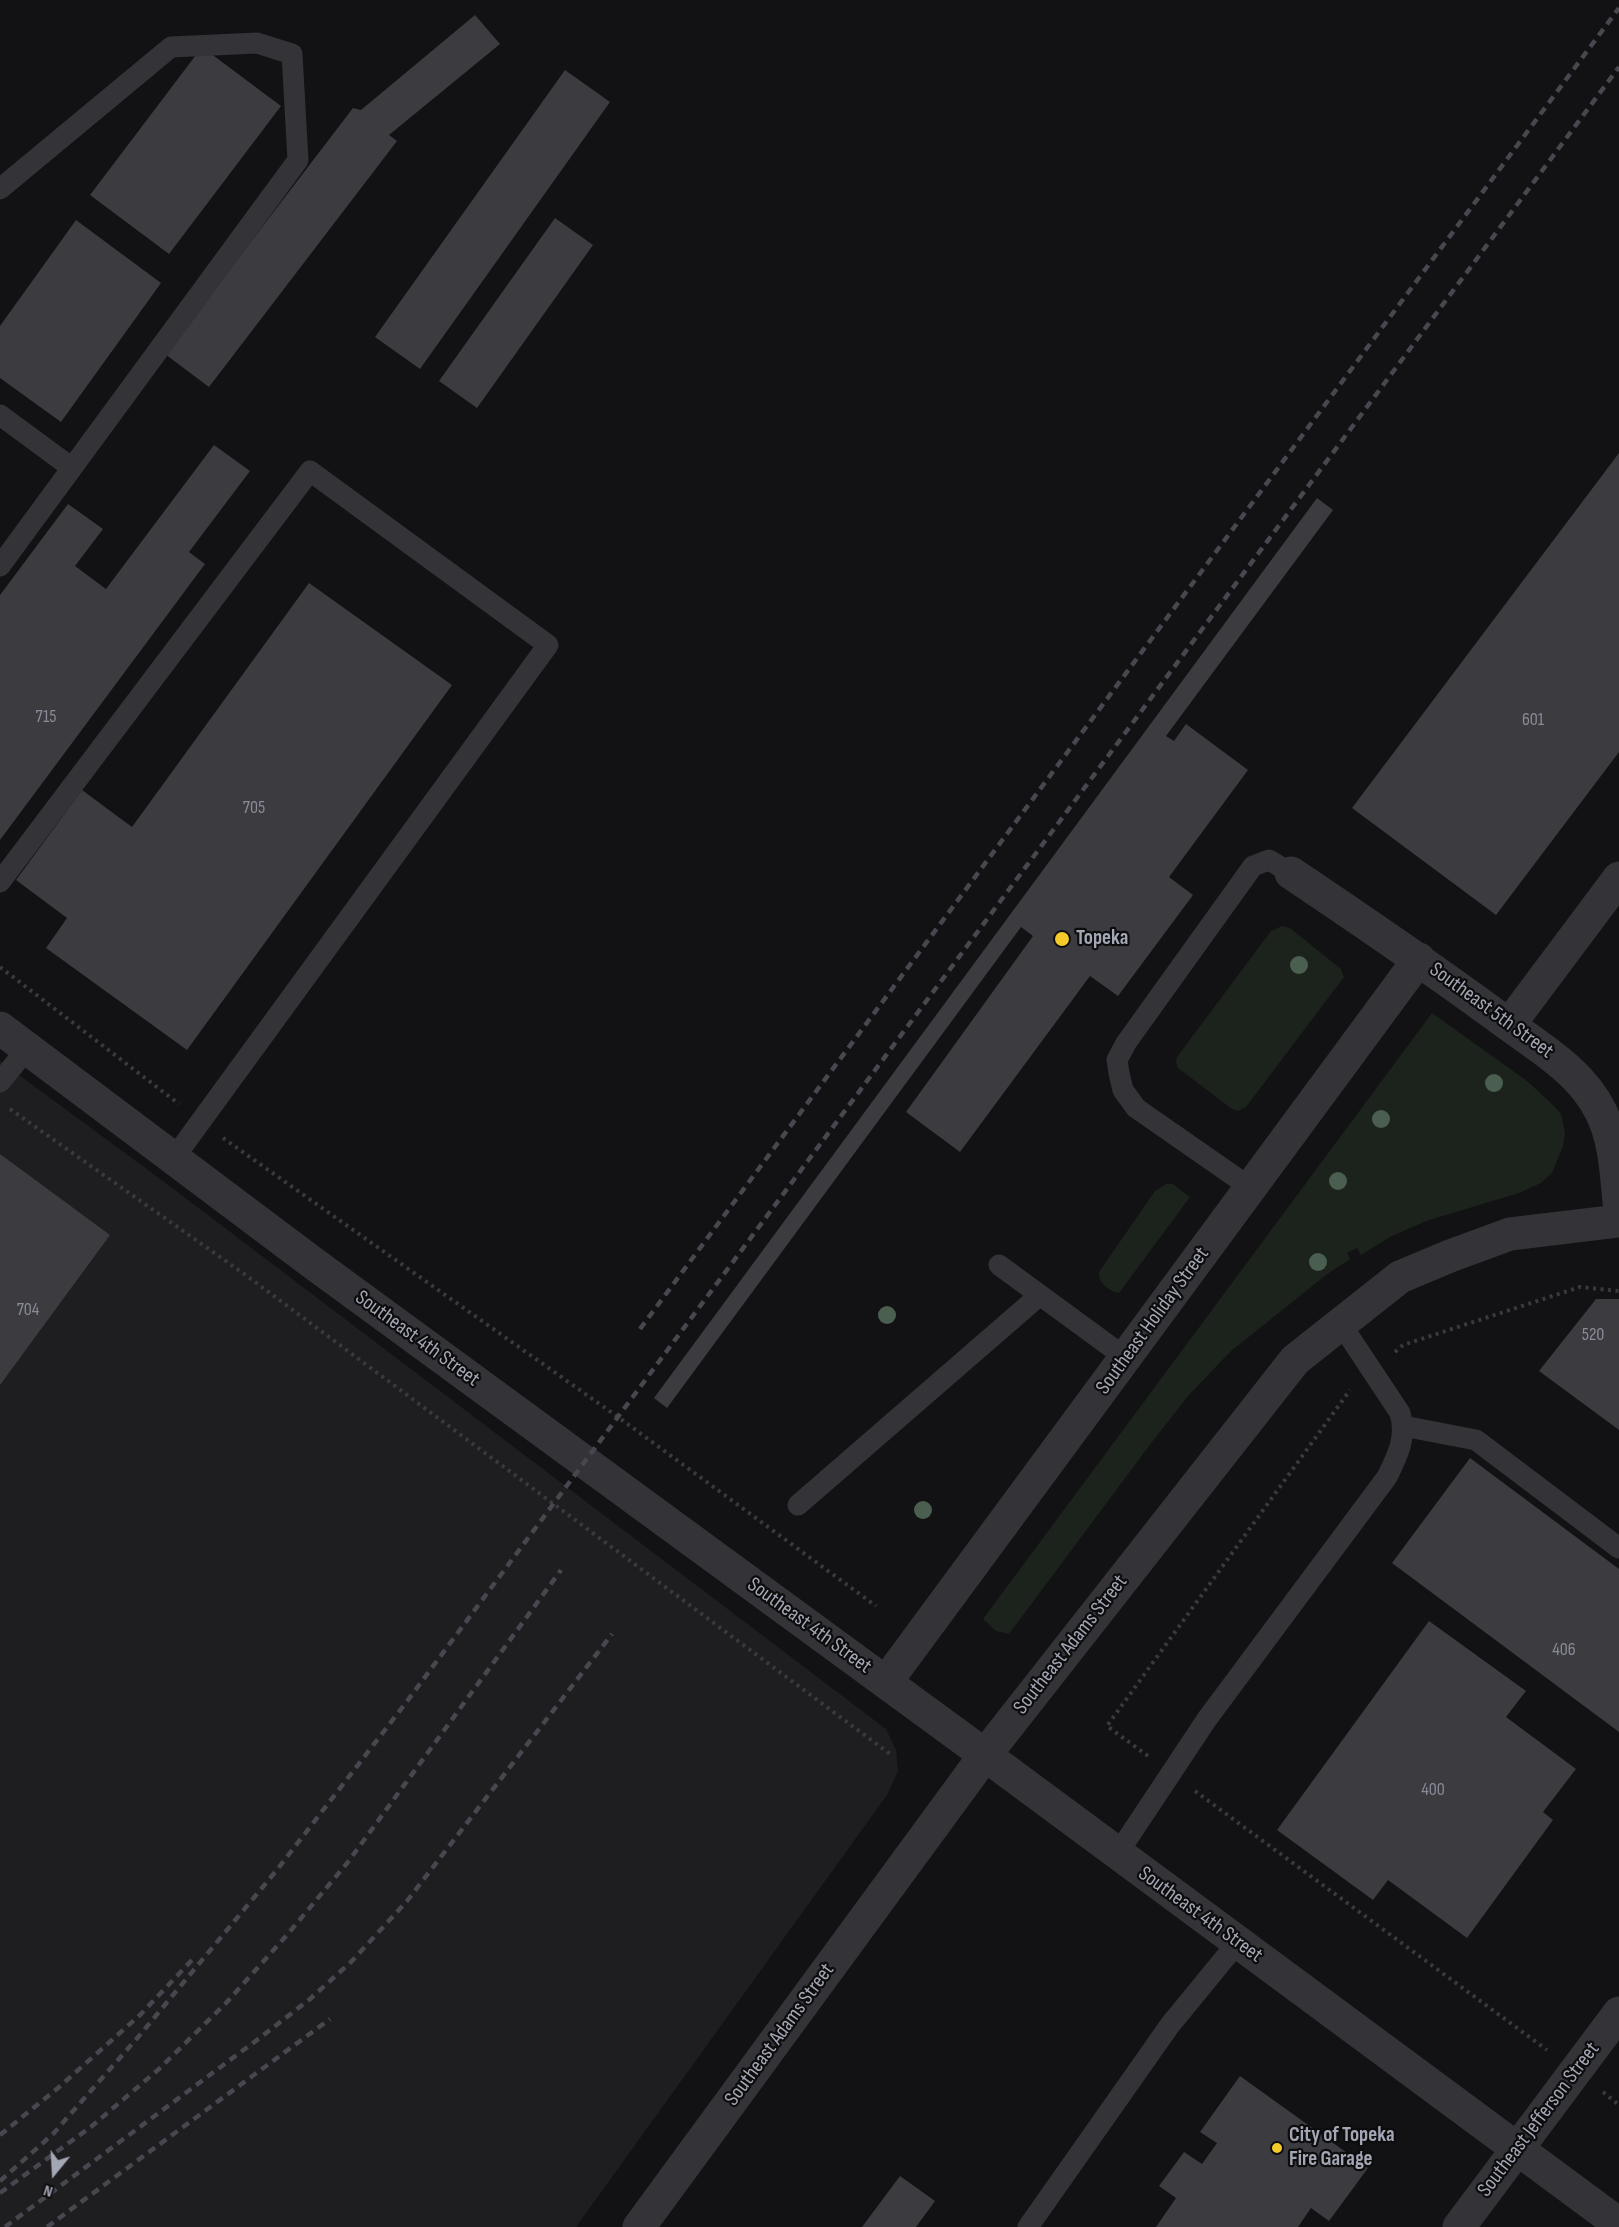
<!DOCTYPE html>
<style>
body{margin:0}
#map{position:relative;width:1619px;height:2227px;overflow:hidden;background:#121113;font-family:"Sofia Sans Condensed",sans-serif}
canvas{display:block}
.north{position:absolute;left:24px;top:2143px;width:60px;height:60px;-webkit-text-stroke:4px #0d0d0e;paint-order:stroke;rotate:198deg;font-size:16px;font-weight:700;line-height:24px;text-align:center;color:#a3a6b4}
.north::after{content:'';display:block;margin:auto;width:21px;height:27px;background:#a3a6b4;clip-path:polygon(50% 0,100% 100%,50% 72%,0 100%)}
</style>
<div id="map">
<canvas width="1619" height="2227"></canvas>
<div class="north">N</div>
</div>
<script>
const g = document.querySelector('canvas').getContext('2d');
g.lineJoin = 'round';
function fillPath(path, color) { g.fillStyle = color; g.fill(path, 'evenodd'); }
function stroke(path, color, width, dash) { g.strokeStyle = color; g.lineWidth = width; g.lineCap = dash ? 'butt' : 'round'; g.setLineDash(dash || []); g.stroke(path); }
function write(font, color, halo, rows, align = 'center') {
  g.font = font + ' "Sofia Sans Condensed",sans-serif'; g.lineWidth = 4.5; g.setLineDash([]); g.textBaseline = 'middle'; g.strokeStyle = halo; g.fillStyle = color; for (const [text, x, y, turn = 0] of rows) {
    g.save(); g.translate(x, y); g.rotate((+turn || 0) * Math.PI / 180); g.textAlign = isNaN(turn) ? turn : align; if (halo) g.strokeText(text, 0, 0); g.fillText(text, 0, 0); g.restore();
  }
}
fillPath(new Path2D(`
 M 0,1061 L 163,1181 L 886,1729 L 896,1750 L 898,1771 L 887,1795 L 576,2227 L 0,2227 Z`), '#1e1e20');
fillPath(new Path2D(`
 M 1282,926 L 1290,928 L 1341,969 L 1344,977 L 1246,1107 L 1238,1111 L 1232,1109 L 1178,1068 L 1176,1062 L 1177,1057 L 1271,931 Z
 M 1432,1013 L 1527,1081 L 1550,1102 L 1561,1114 L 1565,1133 L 1563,1146 L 1552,1173 L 1541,1183 L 1519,1193 L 1426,1221 L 1390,1237 L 1361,1255 L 1357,1248 L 1347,1253 L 1350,1259 L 1326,1275 L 1230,1352 L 1188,1396 L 1149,1446 L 1009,1634 L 996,1631 L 983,1619 Z
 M 1166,1184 L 1173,1184 L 1190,1197 L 1119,1293 C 1109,1291 1098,1283 1099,1272 L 1155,1191 Z`), '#1c231d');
fillPath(new Path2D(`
 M 475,15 L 500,44 L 389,135 L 397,141 L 209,387 L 165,354 L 353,108 L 361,110 Z
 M 202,47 L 281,106 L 169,254 L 90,195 Z
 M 565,70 L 610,102 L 420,369 L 375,337 Z
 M 555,218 L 593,245 L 477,408 L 439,381 Z
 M 76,220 L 161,283 L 61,422 L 0,378 L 0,326 Z
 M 214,445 L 250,471 L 189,552 L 205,564 L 0,840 L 0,595 L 68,504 L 103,529 L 75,566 L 106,589 Z
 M 1619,453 L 1619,752 L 1496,915 L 1352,808 Z
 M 1317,498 L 1333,510 L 1166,736 L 1174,741 L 1186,724 L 1248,770 L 1169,877 L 1193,895 L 1118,996 L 1090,976 L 960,1152 L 906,1112 L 1033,936 L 1021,927 L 667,1408 L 654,1398 Z
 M 309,583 L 452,685 L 187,1050 L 46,948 L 67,918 L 16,880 L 82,790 L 132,827 Z
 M 0,1154 L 110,1235 L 0,1385 Z
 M 1596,1299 L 1619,1299 L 1619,1430 L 1539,1371 Z
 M 1470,1458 L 1619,1569 L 1619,1732 L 1392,1563 Z
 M 1429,1621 L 1526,1691 L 1506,1717 L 1576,1769 L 1543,1812 L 1553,1820 L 1467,1938 L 1388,1880 L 1373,1900 L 1277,1830 Z
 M 1240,2076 L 1368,2168 L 1329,2221 L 1311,2208 L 1298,2227 L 1156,2227 L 1176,2198 L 1159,2186 L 1184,2152 L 1202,2164 L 1217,2143 L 1200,2132 Z
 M 900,2176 L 935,2201 L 916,2227 L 862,2227 Z`), '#3c3b40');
stroke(new Path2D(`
 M 0,967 L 179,1104
 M 10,1109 L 247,1276 L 890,1754
 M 223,1138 L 618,1417 L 876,1606
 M 1395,1352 L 1403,1345 L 1580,1287 L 1619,1291
 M 1148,1756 L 1107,1726 L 1350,1390
 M 1195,1791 L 1547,2050
 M 1603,2092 L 1619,2105`), '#39393f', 4, [3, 4.5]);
stroke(new Path2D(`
 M 0,189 L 171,47 L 257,43 L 292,54 L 298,160 L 0,566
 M 0,415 L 72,468
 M 0,882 L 310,471 L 548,645 L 174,1158
 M 0,1082 L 27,1049
 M 1251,1188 L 1136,1108 L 1123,1090 L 1119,1073 L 1117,1060 L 1126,1043 L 1253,866 L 1269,860 L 1291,873
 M 999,1265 L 1126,1358
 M 1403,1426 L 1476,1440 L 1619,1548
 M 798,1505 L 1040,1295
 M 1118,1853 L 1207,1719 L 1387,1477 C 1398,1455 1407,1437 1400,1413 L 1341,1324
 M 1028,2227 L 1170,2025 L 1238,1942`), '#333338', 21);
stroke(new Path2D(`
 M 1291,873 C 1361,920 1430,967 1498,1017 C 1535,1045 1580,1069 1601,1112 C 1615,1140 1616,1172 1619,1202
 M 1509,1025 L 1619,878
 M 886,1682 L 1419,959
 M 1459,2227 L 1619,2013`), '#333338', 33);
stroke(new Path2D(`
 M 0,1028 L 313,1263 L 985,1755 L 1619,2224
 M 639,2227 L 985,1755 L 1295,1360 L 1400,1277 L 1450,1256 L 1510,1234 L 1619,1221`), '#333338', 33);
stroke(new Path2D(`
 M 640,1329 L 1619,8
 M 0,2135 L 58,2088 L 140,2015 L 192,1960
 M 0,2181 L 53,2134 L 139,2036 L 276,1871 L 405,1704 L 1619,67
 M 0,2193 L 92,2126 L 159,2069 L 226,2003 L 287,1935 L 348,1862 L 561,1570
 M 5,2227 L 261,2037 L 310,1999 L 352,1961 L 407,1901 L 612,1634
 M 47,2227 L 330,2019`), '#47484f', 4.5, [8, 6]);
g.fillStyle = '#4b5f50';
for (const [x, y] of [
 [1299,965],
 [1494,1083],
 [1381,1119],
 [1338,1181],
 [1318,1262],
 [887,1315],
 [923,1510]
]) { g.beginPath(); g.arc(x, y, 9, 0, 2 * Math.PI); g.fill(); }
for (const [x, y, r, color] of [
 [1062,939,8,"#f3ca2a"],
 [1277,2148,6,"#f3ca2a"]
]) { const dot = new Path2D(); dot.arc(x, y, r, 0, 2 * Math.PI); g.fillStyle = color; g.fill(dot); stroke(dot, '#0d0d0e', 2); }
write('18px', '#898b97', null, [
 ["715",46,717],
 ["601",1533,720],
 ["705",254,808],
 ["704",28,1310],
 ["520",1593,1335],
 ["406",1564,1650],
 ["400",1433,1790]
]);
write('bold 21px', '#a3a6b4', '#0d0d0e', [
 ["Topeka",1076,939],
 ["City of Topeka",1289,2136],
 ["Fire Garage",1289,2160]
], 'left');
write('21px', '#a3a6b4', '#0d0d0e', [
 ["Southeast 5th Street",1491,1011,36],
 ["Southeast Holiday Street",1153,1321,-54],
 ["Southeast 4th Street",417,1339,36],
 ["Southeast 4th Street",809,1626,36],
 ["Southeast Adams Street",1071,1645,-52],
 ["Southeast 4th Street",1200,1915,36],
 ["Southeast Adams Street",780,2035,-54],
 ["Southeast Jefferson Street",1539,2120,-53]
]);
</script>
